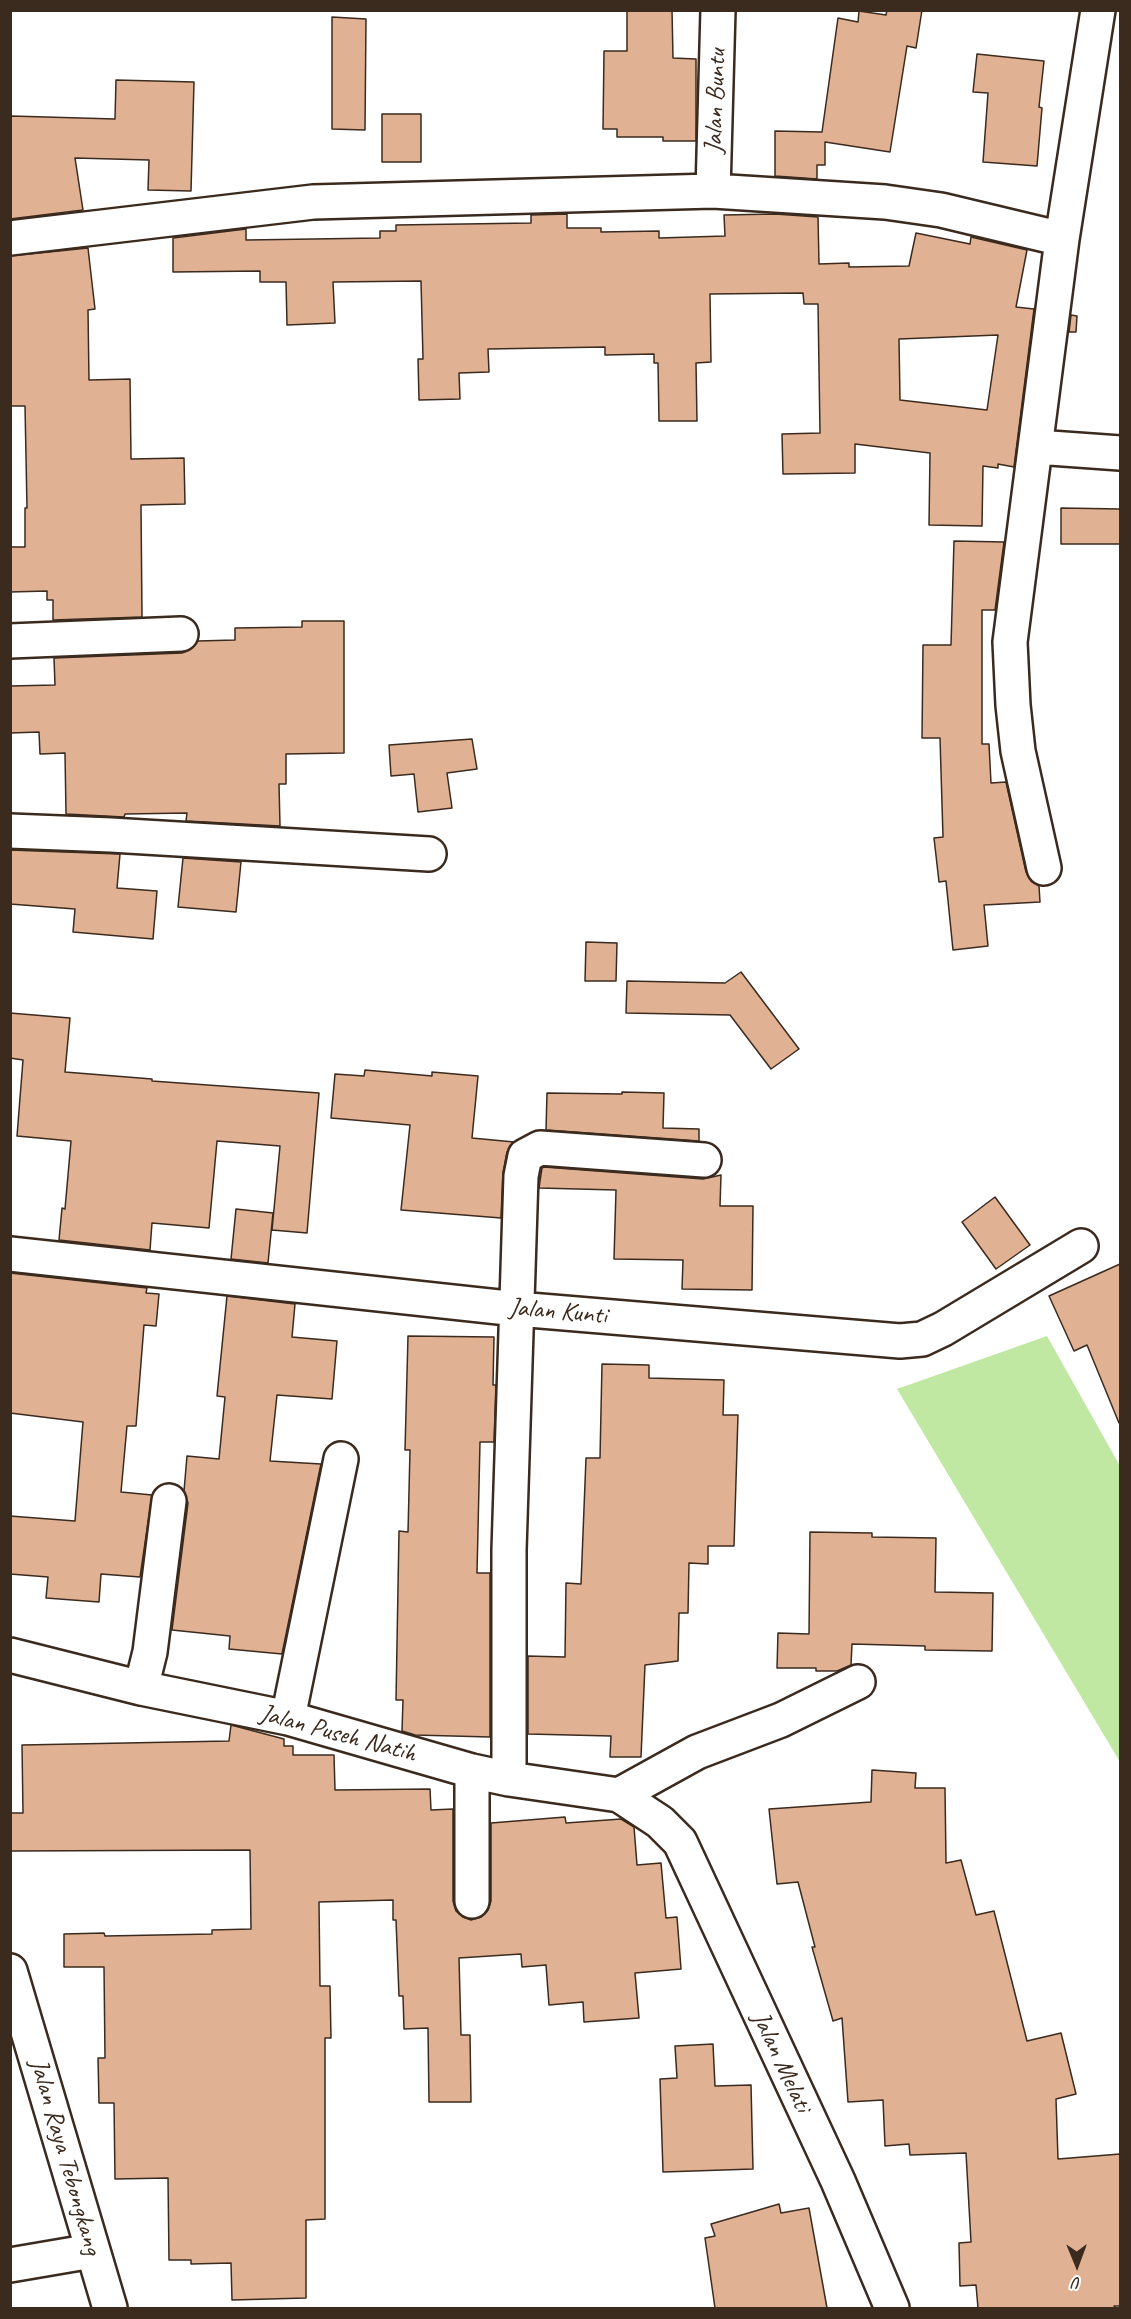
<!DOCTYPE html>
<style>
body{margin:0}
#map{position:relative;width:1131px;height:2319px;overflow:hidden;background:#fff;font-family:Caveat,sans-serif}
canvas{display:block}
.frame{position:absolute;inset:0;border:12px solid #3b2a1e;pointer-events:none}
.north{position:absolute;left:1047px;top:2235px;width:60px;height:60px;-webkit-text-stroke:4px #fff;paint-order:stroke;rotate:179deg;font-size:16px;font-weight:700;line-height:24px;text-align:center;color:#3b2a1e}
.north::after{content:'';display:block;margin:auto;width:21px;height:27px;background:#3b2a1e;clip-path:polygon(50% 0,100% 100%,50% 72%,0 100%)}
</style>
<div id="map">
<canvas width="1131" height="2319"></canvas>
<div class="frame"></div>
<div class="north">U</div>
</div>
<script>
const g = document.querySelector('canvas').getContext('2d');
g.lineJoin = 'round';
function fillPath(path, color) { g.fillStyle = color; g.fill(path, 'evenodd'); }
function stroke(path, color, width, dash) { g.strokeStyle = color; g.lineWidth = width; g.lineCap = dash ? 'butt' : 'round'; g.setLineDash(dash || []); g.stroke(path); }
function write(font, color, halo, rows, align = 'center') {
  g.font = font + ' Caveat,sans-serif'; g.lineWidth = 5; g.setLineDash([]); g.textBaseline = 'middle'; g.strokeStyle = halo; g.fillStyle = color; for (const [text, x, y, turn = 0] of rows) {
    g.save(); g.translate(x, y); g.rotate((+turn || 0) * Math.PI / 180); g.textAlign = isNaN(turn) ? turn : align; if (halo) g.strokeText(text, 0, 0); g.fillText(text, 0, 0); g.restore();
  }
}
fillPath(new Path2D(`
 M 1047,1336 L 1120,1466 L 1120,1762 L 897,1389 Z`), '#c1e8a3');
const building = new Path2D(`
 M 627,10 L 672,10 L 673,58 L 696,59 L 696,141 L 663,141 L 663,137 L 617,137 L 617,129 L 603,129 L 604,51 L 627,51 Z
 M 887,10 L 922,10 L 916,48 L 907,46 L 890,152 L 825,142 L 825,165 L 817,165 L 817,179 L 775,176 L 775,131 L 822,132 L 838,18 L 858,22 L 859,11 L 886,15 Z
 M 332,17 L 366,19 L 365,130 L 332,129 Z
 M 977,54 L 1044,61 L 1039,107 L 1042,108 L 1037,166 L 983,162 L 988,93 L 973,92 Z
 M 116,80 L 194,82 L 191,191 L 148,190 L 149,160 L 75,158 L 83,210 L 10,219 L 11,116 L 115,119 Z
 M 382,114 L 421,114 L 421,162 L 382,162 Z
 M 567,214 L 567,228 L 601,228 L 601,232 L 659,231 L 659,238 L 725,236 L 724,215 L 775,214 L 818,217 L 819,264 L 849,263 L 849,267 L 909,266 L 916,233 L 970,244 L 971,237 L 1027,250 L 1016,307 L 1034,309 L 1014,467 L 998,464 L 998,468 L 983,466 L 982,526 L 929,525 L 930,453 L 855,444 L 855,473 L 783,474 L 782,434 L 820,433 L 818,304 L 804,304 L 803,293 L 710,294 L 711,362 L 696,363 L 697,421 L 659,421 L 658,363 L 654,363 L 654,354 L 605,355 L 605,347 L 488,349 L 489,372 L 459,373 L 460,399 L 419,400 L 418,359 L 423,359 L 421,281 L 333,282 L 335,323 L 287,325 L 286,282 L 260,282 L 260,271 L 173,272 L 173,238 L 246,229 L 246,240 L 380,238 L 380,231 L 396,231 L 396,225 L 531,223 L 531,215 ZM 998,335 L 987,410 L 900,400 L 899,339 Z
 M 88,248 L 95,309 L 88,310 L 89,380 L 130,379 L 131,459 L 184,458 L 185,504 L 141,505 L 142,617 L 53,620 L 53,600 L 47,600 L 47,591 L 10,592 L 10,547 L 25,547 L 25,508 L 27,508 L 25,406 L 10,406 L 10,256 Z
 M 1071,315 L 1077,316 L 1076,332 L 1069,332 Z
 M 1061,508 L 1120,509 L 1120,544 L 1061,544 Z
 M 954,541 L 1004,542 L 995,610 L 982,610 L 982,744 L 989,744 L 991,783 L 1006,782 L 1026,872 L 1031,881 L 1039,886 L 1040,902 L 984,905 L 988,946 L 953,950 L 946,881 L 939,882 L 934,838 L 943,837 L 940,738 L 922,738 L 923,645 L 951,645 Z
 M 302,621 L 344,621 L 344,753 L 286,754 L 286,784 L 279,784 L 280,826 L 186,821 L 187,813 L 125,814 L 124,817 L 66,814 L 65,753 L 40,754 L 39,732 L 10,733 L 10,686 L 55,685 L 54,658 L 182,653 L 191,649 L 198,641 L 235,640 L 235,628 L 302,627 Z
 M 472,739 L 477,769 L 447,773 L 452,808 L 418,812 L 414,774 L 391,776 L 389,745 Z
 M 10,850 L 120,854 L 117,888 L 157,891 L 153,939 L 73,932 L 75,909 L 10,904 Z
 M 183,858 L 241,862 L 236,912 L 178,907 Z
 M 586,942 L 617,943 L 616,981 L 585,981 Z
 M 741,972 L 799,1049 L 771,1069 L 730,1015 L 626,1013 L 627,981 L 725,983 Z
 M 10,1013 L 70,1018 L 65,1072 L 152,1079 L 152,1081 L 319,1093 L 307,1233 L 272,1230 L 280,1146 L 217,1141 L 209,1228 L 152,1223 L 150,1250 L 59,1240 L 62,1208 L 65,1209 L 71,1141 L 17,1136 L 23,1060 L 10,1058 Z
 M 365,1070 L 432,1076 L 432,1072 L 478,1076 L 472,1138 L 514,1142 L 507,1152 L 503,1173 L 501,1218 L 401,1210 L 410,1125 L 331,1118 L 335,1074 L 364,1076 Z
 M 622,1092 L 664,1093 L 663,1128 L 699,1129 L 699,1141 L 546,1130 L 547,1093 L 622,1094 Z
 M 544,1167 L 703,1179 L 721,1175 L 720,1206 L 753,1206 L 752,1290 L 682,1289 L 683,1260 L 614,1259 L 616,1190 L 539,1188 L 542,1168 Z
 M 995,1197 L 1030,1245 L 996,1269 L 962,1222 Z
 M 236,1209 L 273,1213 L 268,1263 L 231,1259 Z
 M 1120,1264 L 1120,1423 L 1119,1423 L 1087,1345 L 1074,1351 L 1049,1296 Z
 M 10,1273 L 147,1288 L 146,1293 L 159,1294 L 156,1326 L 144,1325 L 136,1426 L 127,1426 L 121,1492 L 152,1495 L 140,1577 L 101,1574 L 99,1602 L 46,1598 L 48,1577 L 10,1574 L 10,1516 L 75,1521 L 83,1422 L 10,1413 Z
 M 227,1296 L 295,1304 L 292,1337 L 337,1341 L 332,1399 L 277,1395 L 270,1461 L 321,1464 L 282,1654 L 229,1649 L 230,1636 L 172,1630 L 188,1503 L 184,1491 L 187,1456 L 219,1459 L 225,1397 L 217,1396 Z
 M 408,1336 L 494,1337 L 493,1385 L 496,1385 L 494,1442 L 480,1442 L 477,1573 L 490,1573 L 490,1737 L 415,1735 L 402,1731 L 403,1700 L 396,1700 L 399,1531 L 408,1532 L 410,1450 L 405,1450 Z
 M 602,1364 L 649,1365 L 649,1378 L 724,1380 L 723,1415 L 738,1415 L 734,1546 L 708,1546 L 708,1564 L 689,1563 L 688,1613 L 679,1613 L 678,1661 L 645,1665 L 641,1757 L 610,1757 L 611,1736 L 528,1734 L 528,1656 L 565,1657 L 566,1583 L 581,1584 L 586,1458 L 600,1458 Z
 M 810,1532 L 872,1533 L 872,1537 L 936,1538 L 935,1592 L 993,1593 L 992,1651 L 925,1650 L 925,1646 L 852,1644 L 851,1665 L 837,1671 L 816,1671 L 816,1668 L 777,1668 L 778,1633 L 809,1634 Z
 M 231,1725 L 284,1739 L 284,1746 L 293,1746 L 293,1755 L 334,1755 L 335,1790 L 430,1789 L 431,1810 L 453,1809 L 453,1901 L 456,1911 L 463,1917 L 471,1920 L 481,1917 L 488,1910 L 491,1901 L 491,1823 L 565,1817 L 566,1823 L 621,1819 L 634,1827 L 637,1865 L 661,1863 L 666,1918 L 677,1917 L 681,1969 L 635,1973 L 639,2018 L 584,2022 L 583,2002 L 549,2005 L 546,1965 L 522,1967 L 521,1954 L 459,1958 L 461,2035 L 470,2035 L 471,2102 L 429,2102 L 428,2028 L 404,2029 L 403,1996 L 399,1996 L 396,1920 L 393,1920 L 393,1900 L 319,1902 L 320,1986 L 330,1986 L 331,2038 L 325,2038 L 325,2219 L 306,2220 L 306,2298 L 232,2300 L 231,2263 L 191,2264 L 191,2260 L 169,2260 L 168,2178 L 115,2179 L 114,2103 L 99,2103 L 98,2058 L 105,2058 L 104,1967 L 64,1967 L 64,1934 L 104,1933 L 105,1936 L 212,1934 L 212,1930 L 251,1929 L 250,1850 L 10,1851 L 10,1813 L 23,1813 L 22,1745 L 229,1741 Z
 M 872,1770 L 916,1773 L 915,1788 L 945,1788 L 946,1863 L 961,1860 L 976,1915 L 994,1911 L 1027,2041 L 1061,2033 L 1076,2094 L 1056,2099 L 1058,2159 L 1120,2154 L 1120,2306 L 1114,2306 L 1115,2308 L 978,2308 L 976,2285 L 960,2286 L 959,2243 L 971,2242 L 966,2153 L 910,2155 L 909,2144 L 885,2146 L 883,2100 L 848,2102 L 842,2018 L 833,2021 L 812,1947 L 815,1947 L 798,1882 L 777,1884 L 769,1809 L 871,1802 Z
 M 713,2044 L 715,2086 L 751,2085 L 753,2169 L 663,2172 L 660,2079 L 677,2078 L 675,2046 Z
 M 779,2204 L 781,2213 L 809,2208 L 827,2308 L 715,2308 L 705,2238 L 715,2236 L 711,2224 Z`);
fillPath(building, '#e1b193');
stroke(building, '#3b2a1e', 1.5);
const minor = new Path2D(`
 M 713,191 L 718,10
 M 10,238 L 313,202 L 713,191 L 885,202 L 941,210 L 1062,239
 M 1036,447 L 1120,453
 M 10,641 L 181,634
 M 10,831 L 111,835 L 429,854
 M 1044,868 L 1018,751 L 1013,705 L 1010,642 L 1062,239 L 1098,10
 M 10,1254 L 517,1309 L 900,1341 L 922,1339 L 943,1329 L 1081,1246
 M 10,1655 L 141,1688 L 288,1718 L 472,1771 L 509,1779 L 619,1795 L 660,1822 L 680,1842 L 838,2181 L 892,2308
 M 141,1688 L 150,1652 L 169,1501
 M 288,1718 L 341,1459
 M 472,1771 L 472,1901
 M 509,1779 L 509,1550 L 521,1176 L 525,1156 L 540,1148 L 704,1160
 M 619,1795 L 697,1752 L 781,1720 L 858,1682
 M 10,2265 L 92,2251`);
const primary = new Path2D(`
 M 10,1971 L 110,2308`);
stroke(minor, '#3b2a1e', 38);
stroke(primary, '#3b2a1e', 38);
stroke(minor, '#fff', 33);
stroke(primary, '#fff', 33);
write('26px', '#3b2a1e', '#fff', [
 ["Jalan Buntu",716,101,-88],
 ["Jalan Kunti",558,1312,5],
 ["Jalan Puseh Natih",338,1734,15],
 ["Jalan Melati",781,2062,65],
 ["Jalan Raya Tebongkang",65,2157,74]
]);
</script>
